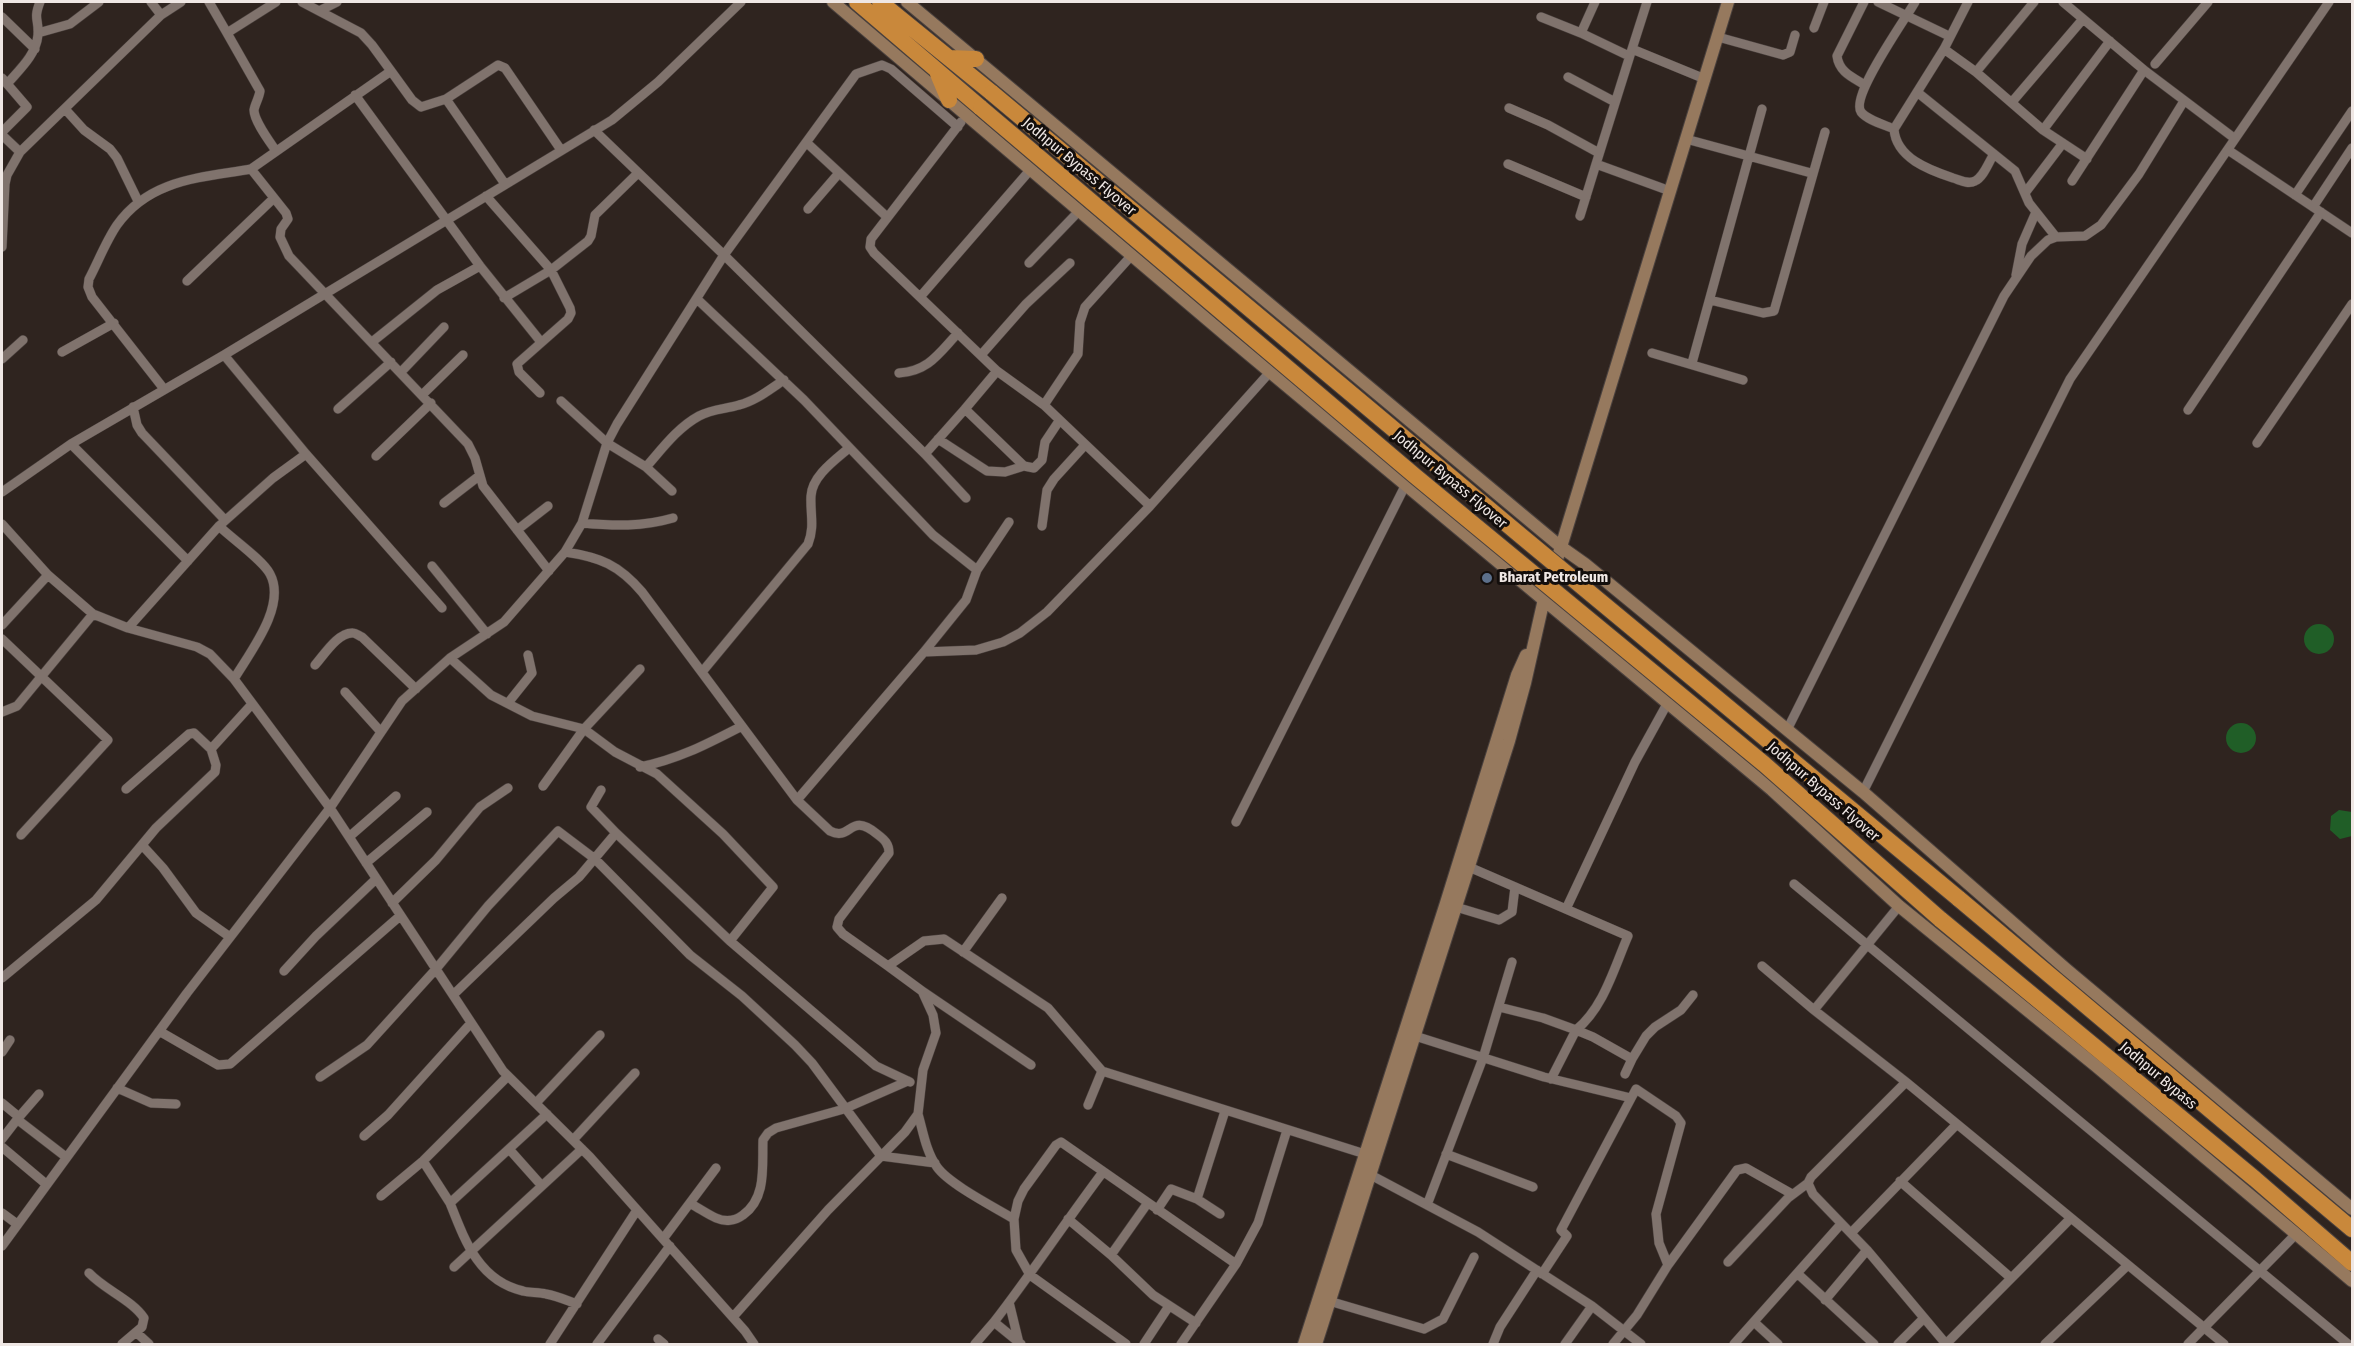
<!DOCTYPE html>
<style>
body{margin:0}
#map{position:relative;width:2354px;height:1346px;overflow:hidden;background:#2f241f;font-family:"Fira Sans Condensed",sans-serif}
canvas{display:block}
.frame{position:absolute;inset:0;border:3px solid #efe7e4;pointer-events:none}
</style>
<div id="map">
<canvas width="2354" height="1346"></canvas>
<div class="frame"></div>
</div>
<script>
const g = document.querySelector('canvas').getContext('2d');
g.lineJoin = 'round';
function fillPath(path, color) { g.fillStyle = color; g.fill(path, 'evenodd'); }
function stroke(path, color, width, dash) { g.strokeStyle = color; g.lineWidth = width; g.lineCap = dash ? 'butt' : 'round'; g.setLineDash(dash || []); g.stroke(path); }
function write(font, color, halo, rows, align = 'center') {
  g.font = font + ' "Fira Sans Condensed",sans-serif'; g.lineWidth = 6; g.setLineDash([]); g.textBaseline = 'middle'; g.strokeStyle = halo; g.fillStyle = color; for (const [text, x, y, turn = 0] of rows) {
    g.save(); g.translate(x, y); g.rotate((+turn || 0) * Math.PI / 180); g.textAlign = isNaN(turn) ? turn : align; if (halo) g.strokeText(text, 0, 0); g.fillText(text, 0, 0); g.restore();
  }
}
fillPath(new Path2D(`
 M2304 639a15 15 0 1 1 30 0a15 15 0 1 1-30 0Z
 M2226 738a15 15 0 1 1 30 0a15 15 0 1 1-30 0Z
 M 2339,810 L 2352,812 L 2352,836 L 2340,839 L 2330,830 L 2331,816 Z`), '#205e27');
const street = new Path2D(`
 M 209,2 L 227,33
 M 302,2 L 361,33 L 372,45 L 391,71
 M 1595,2 L 1581,33 L 1629,56
 M 1864,2 L 1837,56 C 1839,72 1852,77 1865,85
 M 1878,2 L 1949,36
 M 1968,2 L 1944,49 L 1894,129 C 1896,158 1929,170 1953,178 C 1960,180 1968,185 1975,181 C 1984,177 1989,161 1994,154
 M 2063,2 L 2144,70 L 2234,138
 M 321,10 L 337,2
 M 161,15 L 181,2
 M 2,17 L 35,49
 M 1541,17 L 1581,33
 M 1814,28 L 1824,2
 M 38,33 L 70,24 L 99,2
 M 1718,37 L 1783,55 L 1790,52 L 1795,35
 M 1632,49 L 1647,2
 M 1944,49 L 1976,72 L 2043,130 L 2087,159
 M 2155,64 L 2208,2
 M 1976,72 L 2034,2
 M 1568,77 L 1615,102
 M 2,78 L 27,107 L 2,132
 M 7,84 C 20,69 36,55 38,35 C 39,18 33,20 40,2
 M 1917,92 L 2015,171 L 2029,203 L 2056,237
 M 355,95 L 480,266 L 541,342
 M 446,99 L 498,65 L 505,68 L 561,150
 M 2012,102 L 2083,19
 M 1509,108 L 1548,125 L 1599,153
 M 65,109 L 84,130 L 110,149 L 117,158 L 138,201
 M 961,122 L 871,239 L 870,247 L 874,253 L 997,371 L 1044,405 L 1150,506 L 1270,372
 M 958,127 L 891,69 L 882,65 L 856,74 L 724,255 L 925,454 L 965,409 L 1024,466 L 1034,468 L 1042,460 L 1045,442 L 1059,421
 M 1894,129 C 1885,125 1867,120 1861,112 C 1850,96 1905,20 1915,2
 M 2043,130 L 2110,41
 M 2,135 L 20,152 L 161,15 L 151,2
 M 1686,139 L 1811,173
 M 807,143 L 887,217
 M 2228,150 L 2352,233
 M 276,151 C 270,142 254,121 254,110 C 255,104 259,98 260,91 L 227,33 L 276,2
 M 1508,164 L 1586,197
 M 1596,164 L 1632,49 L 1705,79
 M 2072,181 L 2144,70
 M 505,184 L 446,99 L 421,107 L 412,100 L 391,71 L 251,169 L 286,213 L 288,219 L 281,229 L 280,237 L 289,256 L 468,444 L 475,458 L 483,486 L 549,571
 M 2025,193 L 2063,143
 M 2295,195 L 2352,111
 M 486,196 L 551,270 L 570,308 L 571,313 L 568,319 L 517,364 L 519,372 L 540,393
 M 2313,207 L 2352,148
 M 808,209 L 839,173
 M 1580,216 L 1596,164 L 1670,191
 M 2,247 L 5,184 L 7,175 L 20,152
 M 1029,263 L 1079,211
 M 2016,275 L 2022,244 L 2036,212
 M 187,281 L 274,198
 M 920,297 L 1031,169
 M 504,298 L 551,270 L 588,241 L 591,236 L 595,215 L 638,173
 M 697,299 L 804,400 L 933,535 L 977,570
 M 1710,300 L 1763,313 L 1774,311 L 1825,132
 M 372,342 L 437,290 L 480,266
 M 62,352 L 114,323
 M 1652,353 L 1743,380
 M 224,355 L 306,454
 M 981,355 L 1026,304 L 1070,263
 M 2,359 L 23,340
 M 1692,363 L 1762,109
 M 401,372 L 444,327
 M 899,373 C 929,371 939,353 958,333
 M 164,389 L 92,297 L 88,287 L 89,279 C 98,262 106,241 117,225 C 150,179 200,178 251,169
 M 423,394 L 463,355
 M 561,401 L 607,443 L 646,467 L 672,491
 M 1044,405 L 1078,354 L 1080,322 L 1085,307 L 1132,255
 M 133,407 L 137,425 L 142,433 L 225,520
 M 338,409 L 391,362
 M 965,409 L 997,371
 M 2188,410 L 2321,212
 M 938,439 L 987,471 L 1005,472 L 1024,466
 M 2257,443 L 2352,304
 M 71,444 L 188,561
 M 925,454 L 966,498
 M 376,456 L 431,403
 M 646,467 C 662,449 677,428 699,416 C 712,409 726,409 739,405 C 756,401 770,389 784,380
 M 2,492 L 71,444 L 224,355 L 612,120 L 658,82 L 741,2
 M 444,503 L 479,476
 M 582,523 C 614,526 642,527 673,518
 M 2,524 L 48,575 L 93,614 L 128,628 L 197,647 L 210,654 L 234,679 L 330,808 L 503,1071 L 590,1157 L 745,1331 L 754,1344
 M 219,526 C 231,538 263,560 270,574 C 287,606 250,652 234,679
 M 1042,526 L 1047,490 L 1054,479 L 1085,445
 M 517,530 L 548,506
 M 565,552 C 600,557 619,565 642,592 L 797,800 L 830,831 C 852,842 849,811 877,834 C 885,840 889,844 889,853 L 839,919 L 837,927 L 843,934 L 888,966 L 924,941 L 944,939 L 1048,1008 L 1102,1071 L 1365,1154
 M 432,566 L 487,634
 M 2,625 L 48,575
 M 128,628 L 219,526 L 273,478 L 306,454 L 442,608
 M 2,639 L 108,740 L 21,835
 M 924,652 L 976,650 L 1003,642 L 1020,633 L 1047,612 L 1150,506
 M 450,658 L 491,695 L 532,716 L 584,729 L 543,786
 M 315,665 C 324,655 338,632 353,633 C 356,633 359,636 362,637 L 416,689
 M 702,672 L 808,544 C 815,526 810,514 811,496 C 812,476 835,460 849,448
 M 345,692 L 381,732
 M 508,703 L 532,673 L 528,655
 M 2,712 L 17,706 L 93,614
 M 1787,730 L 2004,296 L 2031,256 L 2048,240 L 2056,237 L 2085,236 L 2101,225 L 2139,174 L 2184,101
 M 640,767 C 679,759 707,744 742,726
 M 126,789 L 189,734 L 194,733 L 211,749
 M 601,790 L 591,807 L 616,833
 M 1863,792 L 2070,379 L 2329,2
 M 797,800 L 924,652 L 966,600 L 977,570 L 1009,522
 M 1236,822 L 1406,484
 M 349,837 L 396,796
 M 142,845 L 163,868 L 196,913 L 230,937
 M 366,863 L 427,812
 M 1469,867 L 1628,936 C 1614,968 1604,1007 1576,1030 L 1543,1018 L 1499,1007
 M 1794,884 L 2348,1344
 M 392,903 L 436,860 L 480,807 L 508,788
 M 1899,906 L 1814,1010 L 1906,1082 L 2224,1344
 M 1456,907 L 1499,920 L 1512,912 L 1515,887
 M 1566,909 L 1635,762 L 1667,704
 M 730,941 L 876,1066 L 910,1082
 M 963,952 L 1002,898
 M 1762,966 L 1814,1010
 M 284,971 L 316,936 L 376,879
 M 2,978 L 96,900 L 156,828 L 215,772 L 216,765 L 211,749 L 252,704
 M 922,991 L 1031,1065
 M 453,995 L 554,898 L 579,877 L 616,833 L 730,941 L 773,887 L 723,834 L 657,774 L 615,752 L 584,729 L 640,669
 M 159,1031 L 218,1065 L 230,1064 L 400,916
 M 1415,1036 L 1544,1077 L 1631,1098
 M 2,1052 L 10,1040
 M 1625,1074 L 1632,1059 L 1646,1036 L 1655,1027 L 1681,1010 L 1693,995
 M 320,1077 L 367,1045 L 436,969 L 488,906 L 558,831 L 595,859 L 690,955 L 742,996 L 795,1045 L 812,1063 L 881,1156 L 935,1163
 M 1551,1079 L 1576,1030 L 1593,1037 L 1632,1059
 M 1906,1082 L 1811,1177 L 1808,1183 L 1813,1194 L 1867,1250 L 1946,1344
 M 117,1088 L 151,1103 L 176,1104
 M 2,1103 L 19,1117 L 2,1139
 M 536,1103 L 600,1035
 M 1088,1105 L 1102,1071
 M 547,1114 L 450,1203 C 465,1241 479,1281 523,1291 C 530,1293 538,1292 546,1294 C 557,1296 566,1300 577,1304
 M 918,1114 C 923,1131 926,1152 937,1167 C 949,1184 994,1207 1014,1219
 M 19,1117 L 39,1094
 M 18,1120 L 66,1157
 M 364,1136 L 388,1115 L 471,1023
 M 573,1140 L 635,1073
 M 2,1147 L 46,1184
 M 509,1149 L 542,1186
 M 1446,1154 L 1533,1187
 M 423,1161 L 450,1203
 M 1367,1173 L 1478,1232 L 1592,1306 L 1641,1344
 M 1900,1181 L 2011,1278
 M 381,1196 L 423,1161 L 508,1076
 M 1197,1199 L 1220,1214
 M 691,1204 C 699,1208 707,1214 716,1218 C 725,1222 735,1221 743,1215 C 767,1198 762,1166 763,1140 L 768,1133 L 776,1128 L 844,1109 L 908,1081
 M 1427,1205 L 1483,1058 L 1512,962
 M 1157,1210 L 1171,1189 L 1197,1199 L 1225,1111
 M 2,1213 L 17,1224
 M 1068,1219 L 1111,1255 L 1147,1204
 M 1851,1233 L 1957,1124
 M 663,1239 L 716,1168
 M 2,1246 L 187,993 L 330,808 L 402,701 L 450,658 L 504,622 L 565,552 L 582,523 L 607,443 L 617,424 L 724,255 L 594,130
 M 1111,1255 L 1153,1295 L 1196,1323
 M 1728,1262 L 1788,1198 L 1808,1183
 M 1236,1264 L 1258,1223 L 1287,1130
 M 454,1267 L 582,1149
 M 89,1273 C 105,1290 132,1300 144,1318 L 142,1327 L 122,1344
 M 1542,1274 L 1567,1236 L 1561,1230 L 1636,1089 L 1676,1116 L 1681,1123 L 1656,1214 L 1659,1243 L 1668,1265
 M 1798,1274 L 1874,1344
 M 1825,1300 L 1867,1250
 M 1329,1301 L 1424,1329 L 1443,1319 L 1474,1257
 M 1009,1302 L 1019,1343
 M 733,1317 L 828,1210 L 905,1132 L 918,1114 L 923,1070 L 936,1033 L 933,1015 L 922,991 L 888,966
 M 1754,1322 L 1778,1344
 M 137,1333 L 149,1344
 M 658,1339 L 664,1344
 M 550,1344 L 637,1210
 M 597,1344 L 670,1246
 M 975,1344 L 994,1322
 M 1021,1344 L 994,1322 C 1032,1273 1066,1221 1103,1172
 M 1126,1344 L 1030,1275 L 1016,1250 L 1014,1219 L 1018,1201 L 1024,1189 L 1056,1145 L 1061,1142 L 1236,1264 L 1181,1344
 M 1144,1344 L 1169,1306
 M 1493,1344 L 1500,1327 L 1537,1270
 M 1565,1344 L 1592,1306
 M 1613,1344 L 1637,1315 L 1668,1265 L 1737,1170 L 1746,1168 L 1792,1194
 M 1734,1344 L 1841,1224
 M 1898,1344 L 1924,1318
 M 1946,1344 L 2071,1218
 M 2045,1344 L 2128,1265
 M 2188,1344 L 2296,1234`);
const secondary = new Path2D(`
 M 833,2 L 1229,338 L 1772,790 L 1899,906 L 2096,1066 L 2352,1281
 M 907,2 L 1561,547 L 1585,564 L 1863,792 L 2066,969 L 2352,1209
 M 1304,1344 L 1446,903 L 1517,675 L 1526,655
 M 1316,1344 L 1509,741 L 1525,683 L 1544,599 L 1561,547 L 1728,2`);
const highway = new Path2D(`
 M 857,2 L 981,108
 M 880,2 L 992,93
 M 949,58 L 976,59
 M 938,74 L 949,100
 M 1958,898 L 2352,1229
 M 1940,919 L 2255,1179 L 2352,1263`);
stroke(street, '#4a413e', 10);
stroke(secondary, '#4a413e', 14);
stroke(highway, '#4a413e', 18);
stroke(street, '#80736d', 9);
stroke(secondary, '#96795e', 12);
stroke(highway, '#c9883b', 16);
const highwayBridge = new Path2D(`
 M 992,93 L 1520,535 L 1958,898
 M 981,108 L 1415,476 L 1764,764 L 1940,919`);
stroke(highwayBridge, '#4a413e', 18, []);
stroke(highwayBridge, '#c9883b', 16);
for (const [x, y, r, color] of [
 [1487,578,6,"#5c6f8a"]
]) { const dot = new Path2D(); dot.arc(x, y, r, 0, 2 * Math.PI); g.fillStyle = color; g.fill(dot); stroke(dot, '#130e0c', 2); }
write('15px', '#efe7e4', '#130e0c', [
 ["Jodhpur Bypass Flyover",1079,167,40],
 ["Jodhpur Bypass Flyover",1450,480,40],
 ["Jodhpur Bypass Flyover",1823,792,41],
 ["Jodhpur Bypass",2158,1076,40]
]);
write('bold 15px', '#efe7e4', '#130e0c', [
 ["Bharat Petroleum",1499,578]
], 'left');
</script>
